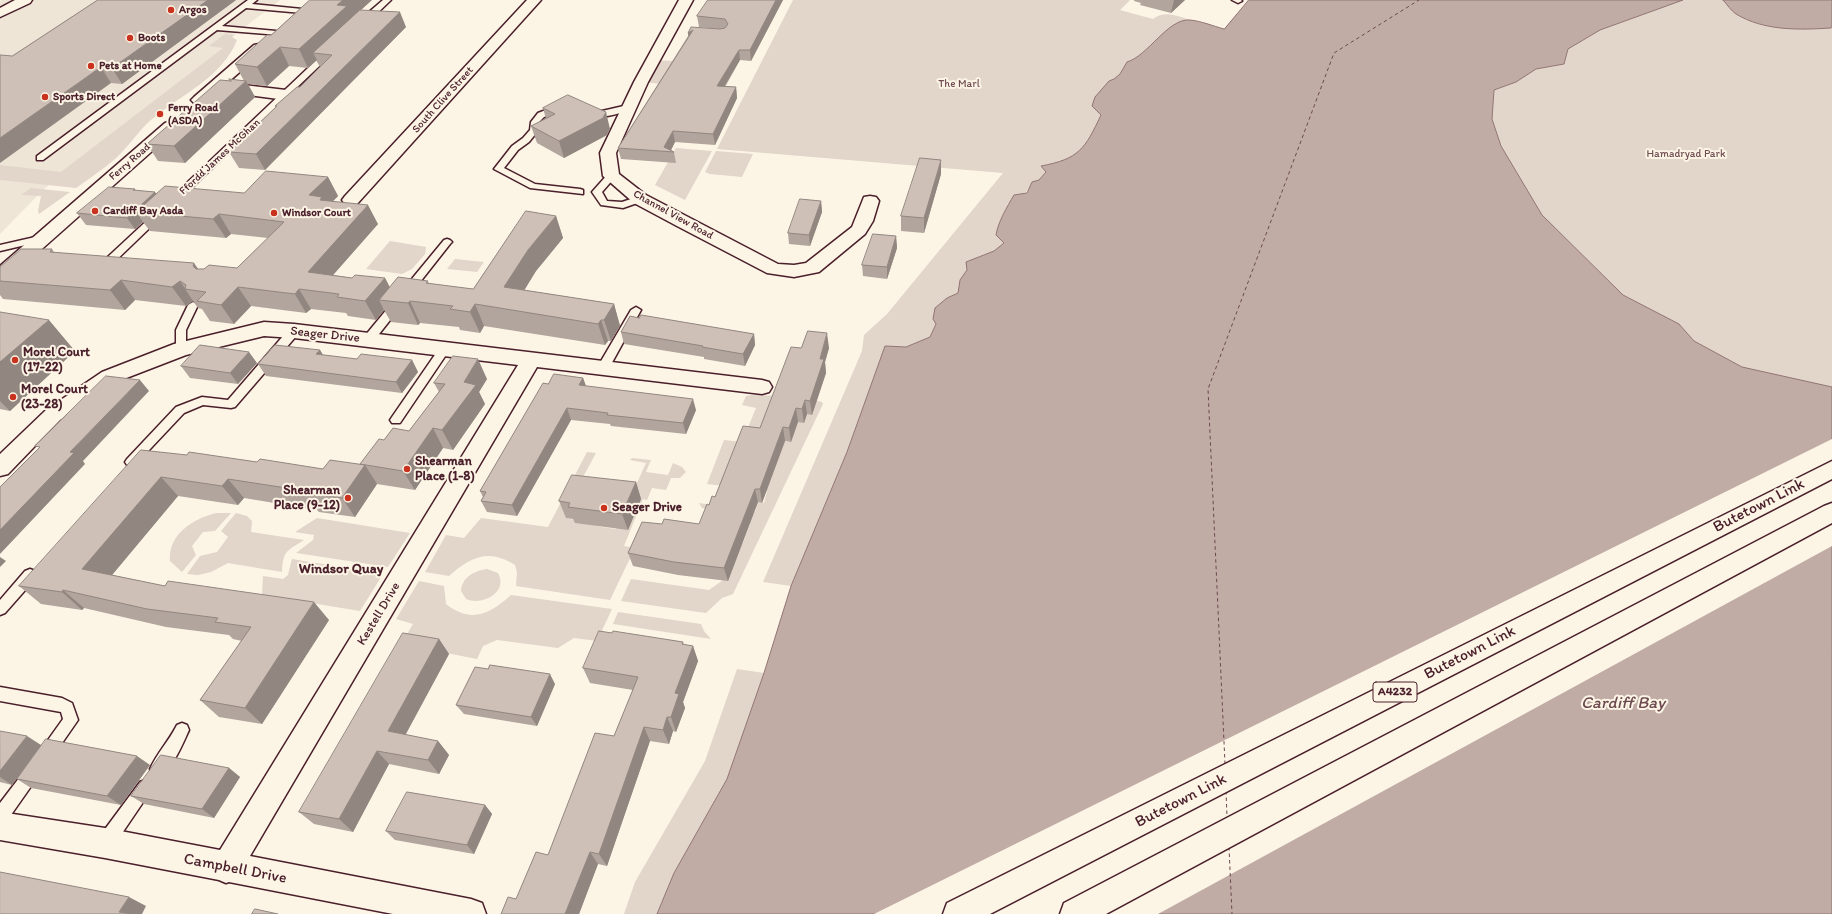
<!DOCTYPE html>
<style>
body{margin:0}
canvas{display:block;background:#fcf5e5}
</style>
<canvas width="1832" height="914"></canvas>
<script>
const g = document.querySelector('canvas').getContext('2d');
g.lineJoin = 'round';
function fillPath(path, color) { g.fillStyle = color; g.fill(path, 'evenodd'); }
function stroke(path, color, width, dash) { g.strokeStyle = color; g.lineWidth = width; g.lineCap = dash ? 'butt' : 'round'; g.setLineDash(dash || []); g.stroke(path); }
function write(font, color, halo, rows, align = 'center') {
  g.font = font + ' Itim,sans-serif'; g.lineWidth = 4; g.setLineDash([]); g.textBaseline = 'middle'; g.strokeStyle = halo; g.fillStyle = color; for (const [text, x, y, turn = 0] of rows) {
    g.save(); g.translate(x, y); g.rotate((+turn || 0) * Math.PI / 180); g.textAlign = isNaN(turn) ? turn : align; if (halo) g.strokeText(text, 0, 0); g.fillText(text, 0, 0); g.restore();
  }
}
fillPath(new Path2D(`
 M 2,0 L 280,0 L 228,40 L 226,48 L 44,189 L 0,234 L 0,1 Z`), '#eee5d7');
fillPath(new Path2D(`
 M 793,0 L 1130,0 L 1120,10 L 1153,19 C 1165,10 1177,16 1190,20 C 1163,25 1152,55 1127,62 C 1122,71 1119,78 1109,81 C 1104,102 1097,141 1077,154 C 1067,161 1054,164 1042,166 L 1046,172 L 1039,180 L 1032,182 C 1025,197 1018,198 1007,209 C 1002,214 997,229 996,235 L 1004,243 L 994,251 L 978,257 L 960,280 L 958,293 L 947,298 L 930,337 L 906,347 L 885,346 L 847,452 L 791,586 L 763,582 L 862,351 L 864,335 L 887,314 L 1003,173 L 717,149 Z
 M 1683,0 L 1723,0 C 1727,4 1731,11 1736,14 C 1763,31 1799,30 1830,28 L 1832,26 L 1832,387 L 1742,367 L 1694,341 L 1679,324 L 1623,295 L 1542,215 L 1501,146 L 1492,119 L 1494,90 L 1516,82 L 1536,69 L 1564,64 L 1568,49 L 1600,30 Z
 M 225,34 L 234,35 L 232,37 L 237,40 C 222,78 180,95 151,120 C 140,129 132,142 122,152 C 110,165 94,175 79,186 L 76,188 L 0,180 L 0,165 L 61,172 L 223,48 L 209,46 Z
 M 653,60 L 712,63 L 695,87 L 641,82 Z
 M 676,148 L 712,151 L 685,200 L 655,185 Z
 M 716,151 L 753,154 L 742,177 L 710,174 L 705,172 Z
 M 31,188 L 70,192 L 39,214 L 38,211 L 41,196 L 21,195 Z
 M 390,241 L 426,247 L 425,254 L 412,269 L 402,274 L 366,269 Z
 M 455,259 L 484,262 L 477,272 L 447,269 Z
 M 752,395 L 783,396 L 771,440 L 790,442 L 798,422 L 807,414 L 814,400 L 822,402 L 823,404 L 733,594 L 722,598 L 706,613 L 621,601 L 631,579 L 709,590 L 723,580 L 741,544 L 743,543 L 750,524 L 748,524 L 751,515 L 702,508 L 699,503 L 755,512 L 758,502 L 764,503 L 767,491 L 707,484 L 724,440 L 742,442 L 756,408 L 742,405 L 746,396 Z
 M 587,452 L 596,453 L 576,490 L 567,518 L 601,527 L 616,529 L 618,525 L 646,463 L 630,460 L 632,458 L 651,460 L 646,472 L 668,475 L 673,463 L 682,467 L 686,472 L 680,478 L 671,478 L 666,490 L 652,488 L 647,500 L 643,499 L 624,546 L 635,548 L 610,600 L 516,586 L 517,572 L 515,565 C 489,548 470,557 449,576 L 425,572 L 446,535 L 464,538 L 481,518 L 548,527 Z
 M 216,513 L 231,513 L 215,531 L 203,532 L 192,546 L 196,555 L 182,572 L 170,561 C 168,534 193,519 216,513 Z
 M 236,513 L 247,516 L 252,521 L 251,532 L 304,540 C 287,551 283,550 282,572 L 228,563 L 211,572 L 198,575 L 187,574 L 200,556 L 217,552 L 228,537 L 221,531 Z
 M 317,518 L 410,533 L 388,567 L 296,553 L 313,540 L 314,535 L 295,532 Z
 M 292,559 L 383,574 L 360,611 L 262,595 L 263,576 L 283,579 L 288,575 Z
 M 487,569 L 498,573 C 509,593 481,606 466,599 L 461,591 C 462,577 474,571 487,569 Z
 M 419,581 L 444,586 L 446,604 C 471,624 490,614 511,595 L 612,609 L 597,641 L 574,638 L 558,648 L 497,640 L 483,646 L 477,659 L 401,644 L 413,624 L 396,619 Z
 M 618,612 L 701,624 L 704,631 L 711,639 L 613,624 Z
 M 737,669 L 764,673 L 727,779 L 674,873 L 657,914 L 624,914 L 635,882 L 705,761 Z`), '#e2d5ca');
const water = new Path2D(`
 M 1249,0 L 1683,0 L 1600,30 L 1568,49 L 1564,64 L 1536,69 L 1516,82 L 1494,90 L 1492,119 L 1501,146 L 1542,215 L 1623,295 L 1679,324 L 1694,341 L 1742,367 L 1832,387 L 1832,914 L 657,914 L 674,873 L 727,779 L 764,673 L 791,586 L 847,452 L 885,346 L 906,347 L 930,337 L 936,324 L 933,319 L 935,308 L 947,298 L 958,293 L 960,280 L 967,270 L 966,262 L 994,251 L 1004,243 L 996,235 C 998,222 1007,207 1014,195 L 1027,193 L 1032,182 L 1039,180 L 1046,172 L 1041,166 C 1079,159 1085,149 1101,115 L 1092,106 L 1095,97 L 1109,81 L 1114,79 L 1120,74 L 1127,62 C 1148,56 1168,18 1190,20 C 1201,21 1213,26 1224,29 Z
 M 1723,0 L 1832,0 L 1832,26 L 1831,28 C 1799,30 1764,31 1736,14 C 1731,11 1727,4 1723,0 Z`);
fillPath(water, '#c0aca5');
stroke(water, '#917474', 1);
fillPath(new Path2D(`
 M 1832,439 L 1832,546 L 1158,914 L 874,914 Z`), '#fcf5e5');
stroke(new Path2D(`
 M 1225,764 L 1208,389 L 1334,53 L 1419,0
 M 1226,791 L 1227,817
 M 1229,847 L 1232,914`), '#6d4950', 1, [3.5, 3]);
const service = new Path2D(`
 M 248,0 L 257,0 L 252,4 L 302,9 L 306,11 L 302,13 L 246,8 L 222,26 L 276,31 L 280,33 L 279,35 L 217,30 L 43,160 L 37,160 L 37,156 Z
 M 383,0 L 391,0 L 367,23 L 361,23 L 361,19 Z
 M 1232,0 L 1241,0 L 1242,1 L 1238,3 Z
 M 327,50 L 334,52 L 179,200 L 173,200 L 173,196 Z
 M 559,105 L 563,108 L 562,110 L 544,117 L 539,122 L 537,132 L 529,142 L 518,150 L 504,168 L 535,184 L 580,189 L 583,190 L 583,194 L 530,188 L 494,169 L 512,146 L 523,138 L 530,130 L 531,122 L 538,113 Z
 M 628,105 L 632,108 L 631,110 C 619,113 596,122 586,113 L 590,110 L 602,111 Z
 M 611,173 L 616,176 L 602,192 L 607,201 L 622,202 L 640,196 L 645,199 L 643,201 L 623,208 L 601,205 L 592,192 L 608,174 Z
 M 157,213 L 160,214 L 160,218 L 106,270 L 98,270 L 97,268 L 98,266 L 154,214 Z
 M 44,235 L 49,238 L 47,240 L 0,251 L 0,245 Z
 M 447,239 L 450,240 L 452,242 L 450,244 L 372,343 L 364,343 L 363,340 L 364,337 L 444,240 Z
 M 193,302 L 198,305 L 186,330 L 186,349 L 181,353 L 176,349 L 176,330 L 188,305 Z
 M 636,307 L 641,310 L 609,368 L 603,372 L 599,371 L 597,368 L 631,310 Z
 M 294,327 L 298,328 L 299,331 L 298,334 L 235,407 L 231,408 L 203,405 L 184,413 L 135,465 L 127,465 L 125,462 L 127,459 L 176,407 L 202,397 L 228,400 L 290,328 Z
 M 445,345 L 450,349 L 400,423 L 392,423 L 390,420 L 392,417 L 441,346 Z
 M 30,569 L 35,571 L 37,575 L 35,579 L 5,613 L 0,615 L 0,600 L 25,571 Z
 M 0,687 L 62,698 L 72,703 L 78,720 L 51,759 L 46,761 L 41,759 L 38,754 L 63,719 L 61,712 L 0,701 Z
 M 182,723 L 187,725 L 189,730 C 183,743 172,771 158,776 L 153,774 L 150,769 C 157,753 169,741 177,725 Z
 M 34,763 L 39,765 L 42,770 L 39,775 L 6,822 L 0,824 L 0,803 L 29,765 Z
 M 145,780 L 150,782 L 153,787 L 150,792 L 112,848 L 106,850 L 100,848 L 98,842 L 100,836 L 140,782 Z`);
const minor = new Path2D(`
 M 15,0 L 32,0 L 30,3 L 0,17 L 0,8 Z
 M 527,0 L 541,0 L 357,204 L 351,205 L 345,204 L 342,200 L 345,196 Z
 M 679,0 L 693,0 L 648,82 L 616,153 L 619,174 L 646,195 L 778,264 L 794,265 L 806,263 L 852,227 L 864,197 L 870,196 L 876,197 L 879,201 L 873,221 L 865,234 L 819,272 L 794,277 L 767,273 L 677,226 L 634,203 L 603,176 L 600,153 L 634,82 Z
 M 259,44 L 264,45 L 266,48 L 264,51 L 227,83 L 286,90 L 291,92 L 294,95 L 291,98 L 286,100 L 218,91 L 204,103 L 194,103 L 191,100 L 194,97 L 254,45 Z
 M 171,121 L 177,123 L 179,126 L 177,129 L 7,280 L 0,282 L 0,266 L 165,123 Z
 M 264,322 L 294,324 L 762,380 L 769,382 L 772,387 L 769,392 L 762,394 L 537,367 L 250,856 L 471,899 L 482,903 L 486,914 L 393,914 L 229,882 L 226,883 L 219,880 L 105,858 L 0,840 L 0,812 L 105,828 L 220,850 L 518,365 L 294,338 L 264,336 L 186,355 L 116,382 L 60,420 L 8,474 L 0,476 L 0,454 L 46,410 L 102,372 L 174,344 Z`);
const primary = new Path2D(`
 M 1832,461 L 1832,479 L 990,914 L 943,914 L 947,903 Z
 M 1832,503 L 1832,523 L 1106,914 L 1060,914 L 1064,903 L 1824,506 Z`);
stroke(service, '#4a1f2b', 3);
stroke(minor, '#4a1f2b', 3);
stroke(primary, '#4a1f2b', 3);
fillPath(service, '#fcf5e5');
fillPath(minor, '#fcf5e5');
fillPath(primary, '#fcf5e5');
fillPath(new Path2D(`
 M 98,0 L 236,0 L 122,84 L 111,83 L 12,56 Z
 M 310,0 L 372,0 L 352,18 L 406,27 L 265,170 L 239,168 L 229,152 L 276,107 L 275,106 L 300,87 L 320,67 L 316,60 L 308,68 L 289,66 L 267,86 L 248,84 L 255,97 L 185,163 L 158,161 L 147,144 L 231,81 L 229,79 L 244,81 L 235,64 L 271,35 Z
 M 783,0 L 751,61 L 740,60 L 725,87 L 736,87 L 737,98 L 715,145 L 675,142 L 671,150 L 674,152 L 676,163 L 621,159 L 618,148 L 688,36 L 688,33 L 719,29 L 699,27 L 697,16 Z
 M 1134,0 L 1185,0 L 1171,13 L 1140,5 L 1141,3 L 1134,1 Z
 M 543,108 L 610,129 L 607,135 L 564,158 L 537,143 L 531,126 L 546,119 Z
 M 941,174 L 924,233 L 901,231 L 901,216 Z
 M 328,177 L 338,196 L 333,201 L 378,224 L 333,275 L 352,278 L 385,278 L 390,288 L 428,281 L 429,284 L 473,289 L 556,216 L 563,238 L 536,271 L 524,290 L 614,304 L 620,326 L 611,341 L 608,341 L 605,345 L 484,326 L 480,333 L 460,330 L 459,327 L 420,323 L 418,325 L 391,322 L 384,310 L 376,320 L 348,316 L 346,313 L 311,309 L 306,313 L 251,306 L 234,324 L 210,321 L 202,309 L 198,308 L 193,301 L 186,306 L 135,300 L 125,310 L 3,299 L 0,295 L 0,267 L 52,249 L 54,252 L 198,269 L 237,268 L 268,238 L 231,234 L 226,238 L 150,231 L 143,222 L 135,229 L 86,225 L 77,213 L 135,189 L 136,191 L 155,192 L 156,194 L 244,193 Z
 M 821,201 L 822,212 L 810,246 L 789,244 L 788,233 Z
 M 896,236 L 897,248 L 887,279 L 863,276 L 862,265 Z
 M 0,312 L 75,351 L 10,411 L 0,409 Z
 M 639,318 L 754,334 L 755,345 L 745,366 L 704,359 L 704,357 L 624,344 L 621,332 Z
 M 801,348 L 829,348 L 825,362 L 826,373 L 812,415 L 807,414 L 804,423 L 798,422 L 791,442 L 785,441 L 762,503 L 758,502 L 728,581 L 678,575 L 633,566 L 628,553 L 662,524 L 699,524 L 709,505 L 715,497 L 760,428 Z
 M 320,350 L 323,355 L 357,359 L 412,360 L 418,372 L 402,393 L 266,376 L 258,364 Z
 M 257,363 L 238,384 L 190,378 L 181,366 Z
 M 583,378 L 586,386 L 696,410 L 686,434 L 611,426 L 610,424 L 571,420 L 517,516 L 487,512 L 481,501 L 483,497 L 480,491 L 548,384 Z
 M 487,379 L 479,392 L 485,404 L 453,450 L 443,448 L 415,490 L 377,484 L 355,517 L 319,512 L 317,510 L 244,498 L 238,505 L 178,496 L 112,575 L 329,620 L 262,724 L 219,717 L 200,700 L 242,641 L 233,639 L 229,635 L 166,627 L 84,608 L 82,610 L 41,604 L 19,586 L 187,455 L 323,469 L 360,464 L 384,440 L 409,431 L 439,392 L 434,383 Z
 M 636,482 L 641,499 L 628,530 L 575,523 L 573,519 L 566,518 L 559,501 Z
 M 612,633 L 683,642 L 684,645 L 693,646 L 698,661 L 683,702 L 685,708 L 676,732 L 673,731 L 669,744 L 650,741 L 607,866 L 598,864 L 579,914 L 501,914 L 516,899 L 548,855 L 614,736 L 633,690 L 590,683 L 583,668 Z
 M 439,639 L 449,654 L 405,735 L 438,741 L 449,755 L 439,774 L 389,764 L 353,832 L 314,824 L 299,812 Z
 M 555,684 L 537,726 L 464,714 L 456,705 Z
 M 0,731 L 41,745 L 150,765 L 121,805 L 31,788 L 17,779 L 39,748 L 12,785 L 0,782 Z
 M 229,768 L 240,777 L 214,818 L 144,804 L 131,796 Z
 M 485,805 L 492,814 L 474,854 L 395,840 L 386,831 Z`), '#b2a59d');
fillPath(new Path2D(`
 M 208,0 L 236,0 L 122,84 L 112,68 Z
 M 343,0 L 372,0 L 313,53 L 317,60 L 308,68 L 299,49 L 337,5 Z
 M 776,0 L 783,0 L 751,61 L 750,50 Z
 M 1174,0 L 1185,0 L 1171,13 Z
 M 400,12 L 406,27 L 265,170 L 256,154 Z
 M 693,30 L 690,43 L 688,33 Z
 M 280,47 L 289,66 L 267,86 L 257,67 Z
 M 739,50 L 740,60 L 718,97 L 717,86 Z
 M 101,67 L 111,83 L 0,163 L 0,138 Z
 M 246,81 L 255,97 L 185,163 L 174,146 Z
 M 736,87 L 737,98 L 715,145 L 713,134 Z
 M 606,112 L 610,129 L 607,135 L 564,158 L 559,141 Z
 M 673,131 L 675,142 L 670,152 L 664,147 Z
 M 941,160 L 941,174 L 924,233 L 924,218 Z
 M 328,177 L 338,196 L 327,207 L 309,195 Z
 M 155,192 L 163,204 L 136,212 L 143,222 L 135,229 L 127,218 Z
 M 821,201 L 822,212 L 810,246 L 809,235 Z
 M 368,205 L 378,224 L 319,291 L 308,272 Z
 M 219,214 L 231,234 L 226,238 L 213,219 Z
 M 556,216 L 563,238 L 536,271 L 513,309 L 504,287 L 528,250 Z
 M 896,236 L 897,248 L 887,279 L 887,267 Z
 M 194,263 L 208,283 L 193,266 Z
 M 385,278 L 395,297 L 379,300 L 384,310 L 376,320 L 365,301 Z
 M 121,280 L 135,300 L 125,310 L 110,290 Z
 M 180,281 L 193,301 L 186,306 L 172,287 Z
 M 238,287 L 251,306 L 234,324 L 221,305 Z
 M 299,289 L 311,309 L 306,313 L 295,294 Z
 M 410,301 L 420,323 L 418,325 L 408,303 Z
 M 475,304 L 484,326 L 480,333 L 470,312 Z
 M 614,304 L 620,326 L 611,341 L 604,320 Z
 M 49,320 L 75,351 L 10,411 L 0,401 L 0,362 Z
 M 601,320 L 608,341 L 605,345 L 598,324 Z
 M 827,333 L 829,348 L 825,362 L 826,373 L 812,415 L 810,401 L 820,359 Z
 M 754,334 L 755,345 L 745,366 L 743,354 Z
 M 320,350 L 327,362 L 316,354 Z
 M 249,352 L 257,363 L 238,384 L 230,373 Z
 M 478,359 L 487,379 L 479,392 L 485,404 L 453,450 L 442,430 L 464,382 Z
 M 412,360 L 418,372 L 402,393 L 396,382 Z
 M 583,378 L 587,389 L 579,385 Z
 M 140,380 L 149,391 L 83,461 L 85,464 L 0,554 L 0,530 L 70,452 Z
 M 693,399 L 696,410 L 686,434 L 683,423 Z
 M 805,400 L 807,414 L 804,423 L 802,409 Z
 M 567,408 L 571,420 L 517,516 L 512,505 Z
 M 796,408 L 798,422 L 791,442 L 789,428 Z
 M 783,427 L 785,441 L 762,503 L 760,489 Z
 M 433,428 L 443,448 L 415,490 L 403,471 Z
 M 365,465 L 377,484 L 355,517 L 342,498 Z
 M 161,477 L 178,496 L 102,587 L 82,569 Z
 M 228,479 L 244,498 L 238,505 L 222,486 Z
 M 636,482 L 641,499 L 628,530 L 622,514 Z
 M 755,489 L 758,502 L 728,581 L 724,568 Z
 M 0,557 L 6,561 L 0,567 Z
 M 63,590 L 84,608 L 82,610 L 62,592 Z
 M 314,602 L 329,620 L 262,724 L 245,708 Z
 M 439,639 L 449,654 L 400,745 L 388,731 Z
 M 693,646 L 698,661 L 683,702 L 685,708 L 676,732 L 671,717 L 675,693 Z
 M 550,674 L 555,684 L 537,726 L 531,717 Z
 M 667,717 L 673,731 L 669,744 L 663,730 Z
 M 644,727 L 650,741 L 607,866 L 599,854 Z
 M 27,736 L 41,745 L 12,785 L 0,777 L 0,771 Z
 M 438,741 L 449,755 L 439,774 L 428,760 Z
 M 377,751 L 389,764 L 353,832 L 339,819 Z
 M 137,756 L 150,765 L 121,805 L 107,796 Z
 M 229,768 L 240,777 L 214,818 L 202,809 Z
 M 485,805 L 492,814 L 474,854 L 467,845 Z
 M 590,852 L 598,864 L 579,914 L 565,914 Z
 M 129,897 L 146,906 L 142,914 L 124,914 L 119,912 Z`), '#918680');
const building = new Path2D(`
 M 98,0 L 208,0 L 112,68 L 101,67 L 0,138 L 0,55 L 1,55 L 12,56 Z
 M 310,0 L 343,0 L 337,5 L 347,6 L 299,49 L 280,47 L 257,67 L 235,64 L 267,35 L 271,35 Z
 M 708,0 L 776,0 L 750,50 L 739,50 L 717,86 L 736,87 L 713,134 L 673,131 L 664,147 L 674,152 L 618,148 L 693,30 L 688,33 L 691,27 L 720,29 L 725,28 L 728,24 L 725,19 L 697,16 Z
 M 360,10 L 400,12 L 256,154 L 229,152 L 277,106 L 275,106 L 297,87 L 300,87 L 332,55 L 313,53 Z
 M 229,79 L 246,81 L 174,146 L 147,144 L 220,80 L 231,81 Z
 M 568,95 L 606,112 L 603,118 L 559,141 L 531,126 L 555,114 L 543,108 Z
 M 920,158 L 941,160 L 924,218 L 901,216 Z
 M 266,171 L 328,177 L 309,195 L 322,197 L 320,200 L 368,205 L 308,272 L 352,278 L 355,275 L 385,278 L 365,301 L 337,297 L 339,294 L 299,289 L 295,294 L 238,287 L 221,305 L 197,301 L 206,292 L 185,289 L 186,285 L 180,281 L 172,287 L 121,280 L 110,290 L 0,281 L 0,267 L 21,249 L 52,249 L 50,252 L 194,263 L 193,266 L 196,269 L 204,269 L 209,265 L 237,268 L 284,222 L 219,214 L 213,219 L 136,212 L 165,186 L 244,193 Z
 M 109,187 L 135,189 L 133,190 L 155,192 L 127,218 L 77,213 Z
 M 800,199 L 821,201 L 809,235 L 788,233 Z
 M 526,211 L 556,216 L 528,250 L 504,287 L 614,304 L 604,320 L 601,320 L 598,324 L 475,304 L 470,312 L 450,309 L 453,306 L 410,301 L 408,303 L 379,300 L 398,277 L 428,281 L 426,283 L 473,289 Z
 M 873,234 L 896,236 L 887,267 L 862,265 Z
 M 0,312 L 49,320 L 0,362 Z
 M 641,315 L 754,334 L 743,354 L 702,347 L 703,346 L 621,332 L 630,316 L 639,318 Z
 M 808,331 L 827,333 L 820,359 L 824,359 L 810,401 L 805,400 L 802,409 L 796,408 L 789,428 L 783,427 L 760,489 L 755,489 L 724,568 L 674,562 L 628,553 L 642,522 L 662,524 L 664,519 L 699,524 L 707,504 L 709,505 L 712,496 L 715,497 L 743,426 L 760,428 L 791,347 L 801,348 Z
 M 200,345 L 249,352 L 230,373 L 181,366 Z
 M 275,345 L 320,350 L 316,354 L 357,359 L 361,354 L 412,360 L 396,382 L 258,364 Z
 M 453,356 L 478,359 L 464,382 L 476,385 L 442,430 L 433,428 L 403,471 L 360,464 L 379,439 L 384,440 L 393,428 L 409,431 L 445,384 L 434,383 Z
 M 554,374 L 583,378 L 579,385 L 693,399 L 683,423 L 607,415 L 608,413 L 567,408 L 512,505 L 481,501 L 486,492 L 480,491 L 543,383 L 548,384 Z
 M 106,376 L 140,380 L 70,452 L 74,453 L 0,530 L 0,487 L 40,447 L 35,446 Z
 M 141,450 L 187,455 L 189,452 L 257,462 L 260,459 L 323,469 L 330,460 L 365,465 L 342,498 L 305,493 L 306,491 L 228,479 L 222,486 L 161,477 L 82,569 L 165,586 L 168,581 L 314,602 L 245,708 L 200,700 L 251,627 L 215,622 L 218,618 L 147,609 L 63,590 L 62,592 L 19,586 Z
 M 572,475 L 636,482 L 622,514 L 568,507 L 570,503 L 559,501 Z
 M 599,631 L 612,633 L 613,631 L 683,642 L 682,644 L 693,646 L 675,693 L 679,694 L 671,717 L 667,717 L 663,730 L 644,727 L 599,854 L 590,852 L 565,914 L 501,914 L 508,897 L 516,899 L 536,852 L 548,855 L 595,733 L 614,736 L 638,677 L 583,668 Z
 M 403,633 L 439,639 L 388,731 L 438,741 L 428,760 L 377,751 L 339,819 L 299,812 Z
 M 490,665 L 550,674 L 531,717 L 456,705 L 475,667 L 488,669 Z
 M 0,731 L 27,736 L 0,771 Z
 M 46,739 L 137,756 L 107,796 L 17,779 Z
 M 161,755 L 229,768 L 202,809 L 131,796 Z
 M 407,792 L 485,805 L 467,845 L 386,831 Z
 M 0,872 L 129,897 L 119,912 L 132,914 L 0,914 Z
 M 255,909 L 278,914 L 252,914 Z`);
fillPath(building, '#cfc0b7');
stroke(building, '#918680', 1);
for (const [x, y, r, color] of [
 [171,10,4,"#c8321e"],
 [130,38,4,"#c8321e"],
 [91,66,4,"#c8321e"],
 [45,97,4,"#c8321e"],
 [160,114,4,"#c8321e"],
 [95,211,4,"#c8321e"],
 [274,213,4,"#c8321e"],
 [15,360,4,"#c8321e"],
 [13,397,4,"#c8321e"],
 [407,469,4,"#c8321e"],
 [348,498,4,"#c8321e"],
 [604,508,4,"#c8321e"]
]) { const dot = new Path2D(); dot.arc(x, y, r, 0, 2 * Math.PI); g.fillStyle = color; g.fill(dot); stroke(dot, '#fcf5e5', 1.5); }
write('bold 11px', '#4a1f2b', '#fcf5e5', [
 ["Argos",179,10],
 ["Boots",138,38],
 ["Pets at Home",99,66],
 ["Sports Direct",53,97],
 ["Ferry Road",168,108],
 ["(ASDA)",168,121],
 ["Cardiff Bay Asda",103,211],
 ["Windsor Court",282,213]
], 'left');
write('11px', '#704c53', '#fcf5e5', [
 ["The Marl",959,84],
 ["Hamadryad Park",1686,154]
]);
write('11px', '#4a1f2b', '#fcf5e5', [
 ["South Clive Street",443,100,-48],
 ["Ffordd James McGhan",220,157,-43],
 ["Ferry Road",130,162,-41],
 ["Channel View Road",673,215,29]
]);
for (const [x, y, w] of [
 [1395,692,44]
]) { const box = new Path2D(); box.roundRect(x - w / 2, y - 10, w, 20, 3); g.fillStyle = '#fcf5e5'; g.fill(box); stroke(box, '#4a1f2b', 1); }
write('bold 12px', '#4a1f2b', null, [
 ["A4232",1395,692]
]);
write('13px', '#4a1f2b', '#fcf5e5', [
 ["Seager Drive",325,335,6],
 ["Kestell Drive",379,614,-59]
]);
write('bold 13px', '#4a1f2b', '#fcf5e5', [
 ["Morel Court",23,353],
 ["(17-22)",23,368],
 ["Morel Court",21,390],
 ["(23-28)",21,405],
 ["Shearman",415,462],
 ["Place (1-8)",415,477],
 ["Shearman",340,491,"right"],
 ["Place (9-12)",340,506,"right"],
 ["Seager Drive",612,508]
], 'left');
write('bold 14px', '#4a1f2b', '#fcf5e5', [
 ["Windsor Quay",341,569]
]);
write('16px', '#4a1f2b', '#fcf5e5', [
 ["Butetown Link",1759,506,-27],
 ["Butetown Link",1470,653,-27],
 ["Butetown Link",1181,801,-27],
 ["Campbell Drive",235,869,11]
]);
write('italic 17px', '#6d4950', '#fcf5e5', [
 ["Cardiff Bay",1623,704]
]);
</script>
